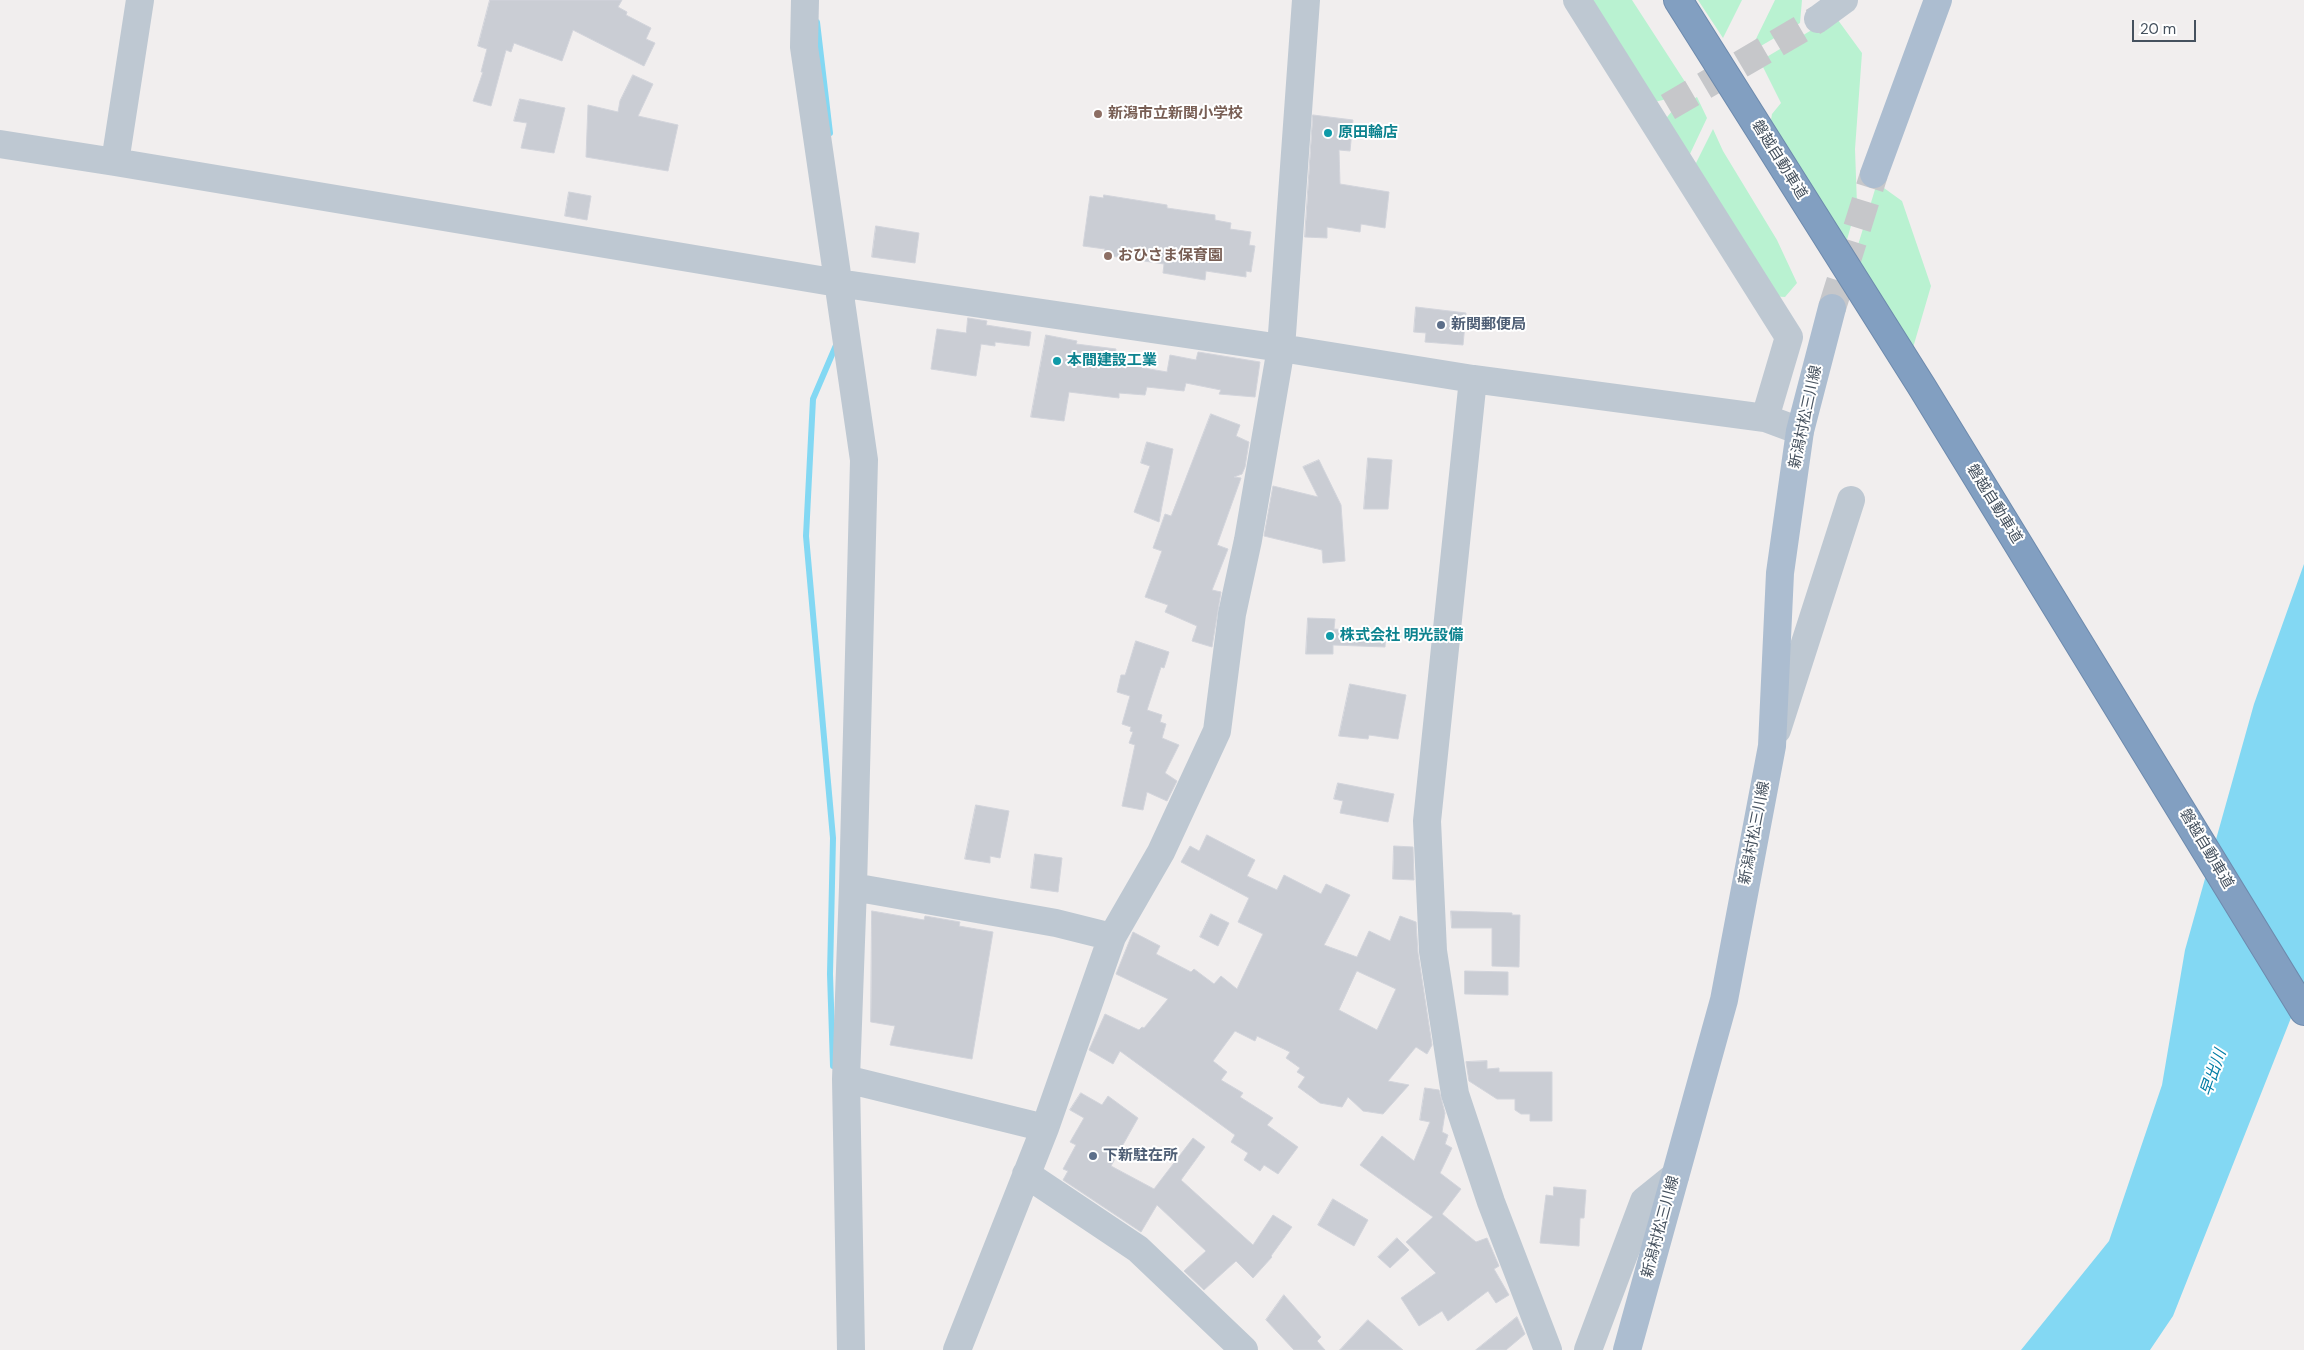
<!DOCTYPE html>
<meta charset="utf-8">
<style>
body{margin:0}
#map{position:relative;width:2304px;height:1350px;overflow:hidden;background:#f1eeee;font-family:"DM Sans",sans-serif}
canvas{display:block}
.scale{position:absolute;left:2132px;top:20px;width:64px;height:22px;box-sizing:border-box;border:2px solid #45515e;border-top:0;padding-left:6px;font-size:15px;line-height:18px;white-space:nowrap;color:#45515e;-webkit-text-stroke:4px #fff;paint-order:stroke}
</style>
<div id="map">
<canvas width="2304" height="1350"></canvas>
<div class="scale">20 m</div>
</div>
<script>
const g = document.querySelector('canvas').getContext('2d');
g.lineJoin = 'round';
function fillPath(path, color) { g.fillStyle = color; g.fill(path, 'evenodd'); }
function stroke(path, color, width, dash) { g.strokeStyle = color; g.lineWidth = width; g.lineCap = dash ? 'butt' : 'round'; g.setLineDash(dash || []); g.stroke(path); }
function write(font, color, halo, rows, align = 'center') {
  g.font = font + ' "DM Sans","Noto Sans JP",sans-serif'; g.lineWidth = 4; g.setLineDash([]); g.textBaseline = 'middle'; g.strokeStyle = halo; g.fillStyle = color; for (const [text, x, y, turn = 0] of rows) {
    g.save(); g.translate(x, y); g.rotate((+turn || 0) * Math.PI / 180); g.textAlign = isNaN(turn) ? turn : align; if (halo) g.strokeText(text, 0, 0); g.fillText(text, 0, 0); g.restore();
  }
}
fillPath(new Path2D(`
 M 1583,0 L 1632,0 L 1689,88 L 1667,99 L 1650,103 Z
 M 1698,0 L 1742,0 L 1723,38 Z
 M 1775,0 L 1802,0 L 1800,23 L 1754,50 L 1752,47 Z
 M 1835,16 L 1862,53 L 1855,149 L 1857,205 L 1844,250 L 1770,126 L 1772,114 L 1781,103 L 1760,61 Z
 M 1697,97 L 1707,118 L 1689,156 L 1662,123 L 1673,110 Z
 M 1713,129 L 1723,151 L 1777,240 L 1797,283 L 1785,297 L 1770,296 L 1693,169 Z
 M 1877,183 L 1902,201 L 1931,286 L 1910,358 L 1854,258 Z`), '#b9f2d1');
fillPath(new Path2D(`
 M 2304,564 L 2304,985 L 2173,1316 L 2150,1350 L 2021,1350 L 2109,1241 L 2162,1085 L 2185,950 L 2254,704 Z`), '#83d8f3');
stroke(new Path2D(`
 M 817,22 L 830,133
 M 833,1066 L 830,974 L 833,838 L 806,536 L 813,399 L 837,343`), '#83d8f3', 6);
const building = new Path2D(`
 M 490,0 L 622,0 L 618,7 L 627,12 L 626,15 L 651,28 L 646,39 L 655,43 L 644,66 L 573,30 L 562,61 L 514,43 L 511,52 L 506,50 L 491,106 L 473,101 L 483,72 L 481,72 L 487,49 L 478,46 Z
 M 633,75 L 653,84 L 638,116 L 678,125 L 668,171 L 586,157 L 588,105 L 618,112 L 620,101 Z
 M 520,99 L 565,108 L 554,153 L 521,148 L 527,123 L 514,121 Z
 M 1313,115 L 1353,120 L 1350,151 L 1339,150 L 1340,184 L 1389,192 L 1385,228 L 1361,224 L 1360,232 L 1327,227 L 1327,238 L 1305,237 Z
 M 569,192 L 591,196 L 587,220 L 565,216 Z
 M 1104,195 L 1167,205 L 1167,208 L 1215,215 L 1215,220 L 1231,223 L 1230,229 L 1251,232 L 1249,245 L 1255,246 L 1251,272 L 1246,271 L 1246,277 L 1206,271 L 1205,280 L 1163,273 L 1164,264 L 1104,255 L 1105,249 L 1083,246 L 1090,196 L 1103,198 Z
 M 876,226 L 919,233 L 915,263 L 872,257 Z
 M 1416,307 L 1466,313 L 1463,345 L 1425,342 L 1426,333 L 1414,332 Z
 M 968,318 L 987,321 L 986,325 L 1031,332 L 1029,346 L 995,342 L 995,346 L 981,344 L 976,376 L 931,369 L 937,329 L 966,333 Z
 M 1046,335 L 1077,341 L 1076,344 L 1116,349 L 1114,363 L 1167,372 L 1170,355 L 1196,360 L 1198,352 L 1260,362 L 1255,397 L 1219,394 L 1221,390 L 1186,383 L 1184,391 L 1147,387 L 1145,395 L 1119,393 L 1119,398 L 1069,392 L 1064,421 L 1031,417 Z
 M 1211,414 L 1240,425 L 1236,436 L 1249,442 L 1245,467 L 1242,474 L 1234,477 L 1241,478 L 1217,545 L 1228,549 L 1212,590 L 1221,592 L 1212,647 L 1192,641 L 1197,626 L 1165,612 L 1168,605 L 1145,597 L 1162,551 L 1153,548 L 1165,514 L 1171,516 Z
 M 1147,442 L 1173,449 L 1159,522 L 1134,512 L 1150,466 L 1141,463 Z
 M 1368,458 L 1392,460 L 1388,509 L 1364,509 Z
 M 1319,460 L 1341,505 L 1345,561 L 1323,563 L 1322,550 L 1264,536 L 1273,486 L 1318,497 L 1303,467 Z
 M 1308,618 L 1335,619 L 1334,629 L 1386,633 L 1385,647 L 1333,645 L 1333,654 L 1306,654 Z
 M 1136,641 L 1169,652 L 1164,668 L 1161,667 L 1147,710 L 1162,715 L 1160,722 L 1166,724 L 1162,738 L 1179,745 L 1165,773 L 1177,781 L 1167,801 L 1147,792 L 1143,810 L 1122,806 L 1135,745 L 1129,743 L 1133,732 L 1130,731 L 1131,727 L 1122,724 L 1130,696 L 1117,692 L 1121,675 L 1125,675 Z
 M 1350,684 L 1406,695 L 1398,739 L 1369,735 L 1368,739 L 1339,736 Z
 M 1338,783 L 1394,794 L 1388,822 L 1340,813 L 1343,801 L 1334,799 Z
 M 976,805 L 1009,811 L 1000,858 L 990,856 L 990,863 L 965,859 Z
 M 1207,835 L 1255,860 L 1247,876 L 1277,890 L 1284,875 L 1321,894 L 1326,884 L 1350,895 L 1324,945 L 1357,957 L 1369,931 L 1390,941 L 1400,916 L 1416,922 L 1418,953 L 1432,1045 L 1427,1054 L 1416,1047 L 1388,1081 L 1409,1085 L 1383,1114 L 1363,1111 L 1348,1097 L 1342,1107 L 1320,1103 L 1298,1087 L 1305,1077 L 1297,1072 L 1300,1068 L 1286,1058 L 1290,1052 L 1257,1036 L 1255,1041 L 1235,1031 L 1213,1061 L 1227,1072 L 1221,1080 L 1243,1093 L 1240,1097 L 1273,1118 L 1267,1125 L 1298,1147 L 1278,1174 L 1264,1165 L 1260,1171 L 1244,1160 L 1248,1153 L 1231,1142 L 1235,1135 L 1120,1051 L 1113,1064 L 1089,1050 L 1105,1014 L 1139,1030 L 1142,1027 L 1144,1028 L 1168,999 L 1116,974 L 1133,932 L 1160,946 L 1156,954 L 1191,972 L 1194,969 L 1214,984 L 1221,976 L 1237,989 L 1263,934 L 1238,922 L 1249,898 L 1181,862 L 1190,846 L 1199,851 ZM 1357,971 L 1396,989 L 1377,1030 L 1339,1010 Z
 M 1394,846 L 1413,847 L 1414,880 L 1393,879 Z
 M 1035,854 L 1062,858 L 1058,892 L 1031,888 Z
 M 872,911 L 924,920 L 925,916 L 960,922 L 959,926 L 993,932 L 972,1059 L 890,1045 L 895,1026 L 871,1022 Z
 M 1451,911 L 1512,913 L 1512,915 L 1520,915 L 1519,967 L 1492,966 L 1492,928 L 1452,928 Z
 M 1211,914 L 1229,923 L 1218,946 L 1200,937 Z
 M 1465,971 L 1508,972 L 1508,995 L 1465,994 Z
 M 1487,1061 L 1487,1069 L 1499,1068 L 1499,1072 L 1552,1072 L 1552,1121 L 1530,1121 L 1530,1114 L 1521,1114 L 1515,1110 L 1515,1099 L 1497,1099 L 1469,1081 L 1466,1062 Z
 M 1425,1088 L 1439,1090 L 1445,1113 L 1442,1132 L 1448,1135 L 1445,1144 L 1452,1148 L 1440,1173 L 1461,1189 L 1442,1214 L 1476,1242 L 1487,1238 L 1499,1266 L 1494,1269 L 1509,1295 L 1496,1303 L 1488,1291 L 1448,1321 L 1442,1311 L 1419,1326 L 1401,1298 L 1436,1273 L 1406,1242 L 1433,1217 L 1360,1165 L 1382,1136 L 1414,1161 L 1430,1122 L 1420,1120 Z
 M 1081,1093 L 1102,1105 L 1108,1096 L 1138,1118 L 1111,1166 L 1154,1189 L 1193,1138 L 1205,1147 L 1181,1180 L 1253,1245 L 1273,1215 L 1292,1227 L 1271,1256 L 1272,1257 L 1253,1278 L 1236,1261 L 1204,1290 L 1184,1271 L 1206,1251 L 1157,1205 L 1141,1232 L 1063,1180 L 1068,1171 L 1063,1169 L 1076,1145 L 1070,1142 L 1084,1118 L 1070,1110 Z
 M 1554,1187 L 1586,1190 L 1584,1218 L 1580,1218 L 1579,1246 L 1540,1243 L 1546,1195 L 1553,1196 Z
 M 1333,1199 L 1368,1220 L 1354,1246 L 1318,1225 Z
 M 1397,1238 L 1409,1250 L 1390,1268 L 1378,1257 Z
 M 1284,1295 L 1321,1337 L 1317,1341 L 1325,1350 L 1294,1350 L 1266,1320 Z
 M 1517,1317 L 1525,1334 L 1506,1350 L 1476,1350 Z
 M 1368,1320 L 1403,1350 L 1340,1350 Z`);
fillPath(building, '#cacdd4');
stroke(building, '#d2d4db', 1);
stroke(new Path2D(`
 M 1668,107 L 1818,19`), '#c6c7ca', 28, [28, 14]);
stroke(new Path2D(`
 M 1832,308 L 1874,174`), '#c6c7ca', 28, [28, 14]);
const highway = new Path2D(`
 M 1678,0 L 1922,387 L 2304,1011`);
stroke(highway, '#6d8aad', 30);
stroke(new Path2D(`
 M 805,0 L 804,47 L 864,460 L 853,887 L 846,1079 L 851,1350
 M 1577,0 L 1789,337 L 1765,418
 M 1818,19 L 1844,0
 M 0,144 L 115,162 L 838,283 L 1281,348 L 1473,379 L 1765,418 L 1800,431
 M 115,162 L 140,0
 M 1473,379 L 1427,821 L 1433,951 L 1455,1094 L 1491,1202 L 1548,1350
 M 1777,730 L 1851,500
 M 853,887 L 1056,923 L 1112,937
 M 846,1079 L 1045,1128
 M 1026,1174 L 1138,1249 L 1244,1350
 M 957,1350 L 1045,1128 L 1112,937 L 1161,852 L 1217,731 L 1232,614 L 1248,540 L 1281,348 L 1306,0
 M 1588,1350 L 1644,1201 L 1675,1176`), '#bec8d2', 28);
stroke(new Path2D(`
 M 1874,174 L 1938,0
 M 1627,1350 L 1724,1000 L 1772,746 L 1780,573 L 1800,431 L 1832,308`), '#acbdd0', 28);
stroke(highway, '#829fc1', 28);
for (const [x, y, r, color] of [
 [1098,114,5,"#8d6e63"],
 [1328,133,5,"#0f9aa8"],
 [1108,256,5,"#8d6e63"],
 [1441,325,5,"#5c6f8a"],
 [1057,361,5,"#0f9aa8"],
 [1330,636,5,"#0f9aa8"],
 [1093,1156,5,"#5c6f8a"]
]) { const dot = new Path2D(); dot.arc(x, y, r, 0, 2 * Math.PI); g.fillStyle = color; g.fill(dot); stroke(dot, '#fff', 2); }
write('bold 15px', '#785e54', '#fff', [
 ["新潟市立新関小学校",1108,114],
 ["おひさま保育園",1118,256]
], 'left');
write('bold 15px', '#0d838f', '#fff', [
 ["原田輪店",1338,133],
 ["本間建設工業",1067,361],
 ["株式会社 明光設備",1340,636]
], 'left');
write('15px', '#45515e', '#fff', [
 ["磐越自動車道",1779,160,58],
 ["新潟村松三川線",1806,417,-78],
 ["磐越自動車道",1994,504,58],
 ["新潟村松三川線",1755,833,-79],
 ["磐越自動車道",2206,849,59],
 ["新潟村松三川線",1661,1227,-75]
]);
write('bold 15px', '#4e5e75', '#fff', [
 ["新関郵便局",1451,325],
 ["下新駐在所",1103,1156]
], 'left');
write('italic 16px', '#037da5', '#fff', [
 ["早出川",2214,1073,-71]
]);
</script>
